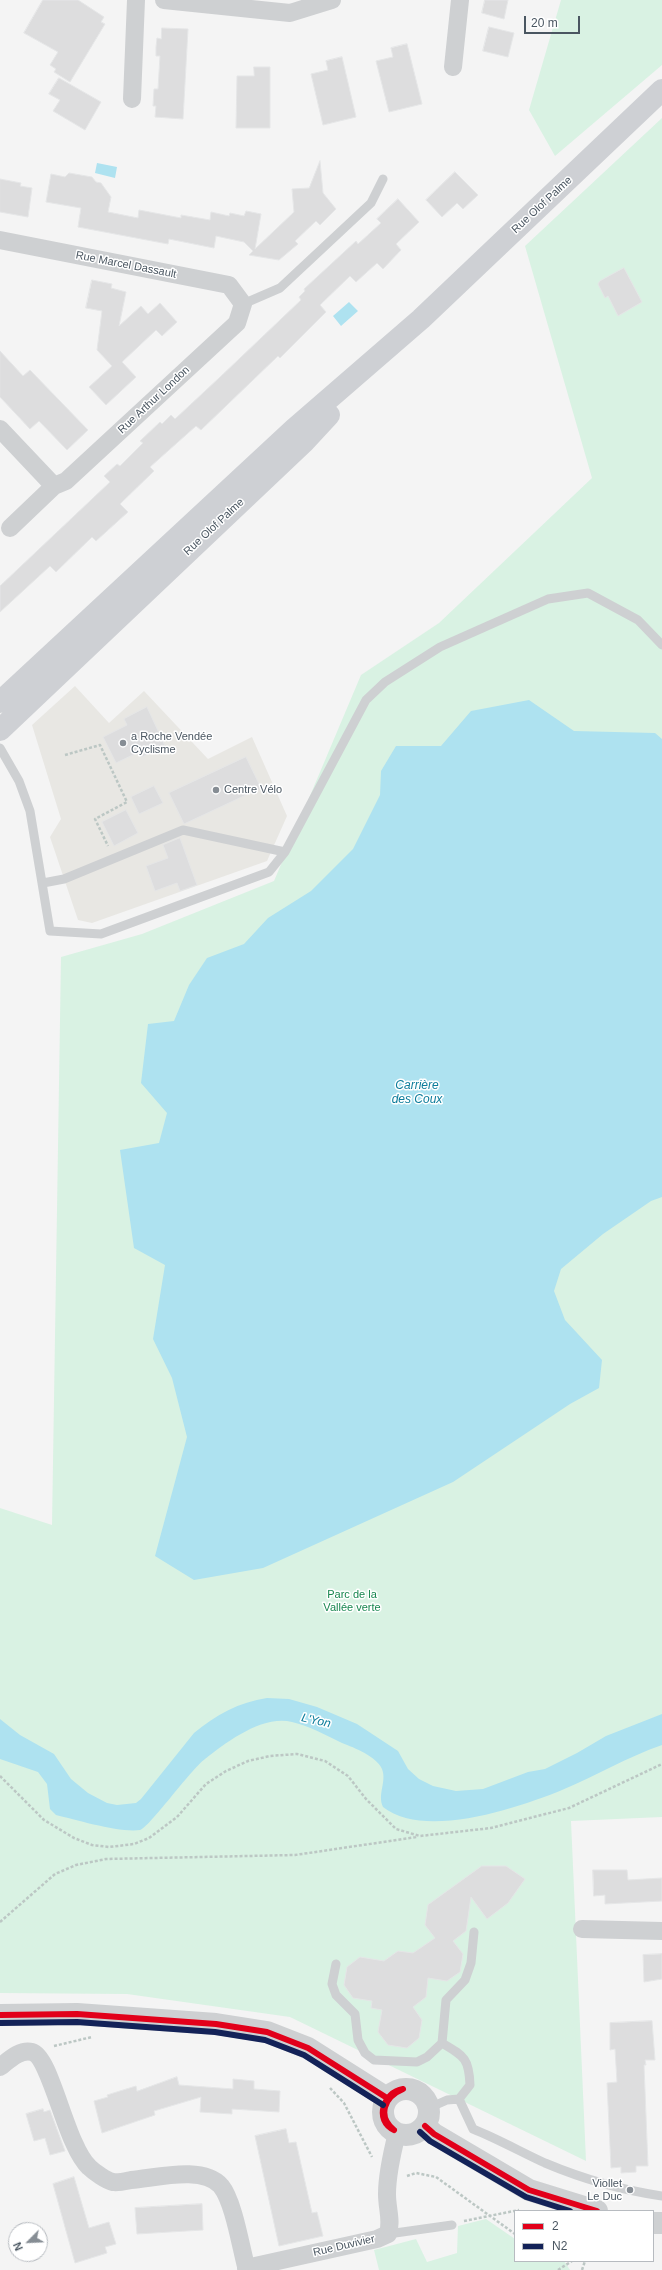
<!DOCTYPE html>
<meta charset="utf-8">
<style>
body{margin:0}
#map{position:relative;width:662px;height:2270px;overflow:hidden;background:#f4f4f4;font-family:Helvetica,sans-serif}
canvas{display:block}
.legend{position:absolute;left:514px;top:2210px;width:140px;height:52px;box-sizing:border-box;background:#fff;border:1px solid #b7bbc0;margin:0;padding:5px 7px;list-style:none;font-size:12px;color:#4a5661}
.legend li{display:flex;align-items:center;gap:8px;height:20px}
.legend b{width:20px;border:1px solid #b7bbc0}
.north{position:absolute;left:8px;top:2222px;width:40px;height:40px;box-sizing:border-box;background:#fff;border:1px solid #b7bbc0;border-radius:50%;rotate:246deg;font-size:11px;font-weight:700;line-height:16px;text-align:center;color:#4a5661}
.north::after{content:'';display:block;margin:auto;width:14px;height:18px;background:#868d94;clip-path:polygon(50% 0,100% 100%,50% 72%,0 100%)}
.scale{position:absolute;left:524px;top:16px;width:56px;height:18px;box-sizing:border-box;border:2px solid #4a5661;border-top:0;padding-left:5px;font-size:12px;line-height:14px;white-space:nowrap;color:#4a5661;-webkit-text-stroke:3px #fff;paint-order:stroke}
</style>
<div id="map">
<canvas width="662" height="2270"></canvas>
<ul class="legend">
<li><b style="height:5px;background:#e2001a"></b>2</li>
<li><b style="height:5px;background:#132258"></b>N2</li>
</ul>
<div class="north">N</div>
<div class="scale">20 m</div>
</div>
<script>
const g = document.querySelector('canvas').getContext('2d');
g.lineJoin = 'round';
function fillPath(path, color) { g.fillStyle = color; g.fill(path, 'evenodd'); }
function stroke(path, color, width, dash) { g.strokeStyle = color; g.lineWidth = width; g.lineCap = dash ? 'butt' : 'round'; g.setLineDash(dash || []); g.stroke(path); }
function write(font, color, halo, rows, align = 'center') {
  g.font = font + ' Helvetica,sans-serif'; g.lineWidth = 3; g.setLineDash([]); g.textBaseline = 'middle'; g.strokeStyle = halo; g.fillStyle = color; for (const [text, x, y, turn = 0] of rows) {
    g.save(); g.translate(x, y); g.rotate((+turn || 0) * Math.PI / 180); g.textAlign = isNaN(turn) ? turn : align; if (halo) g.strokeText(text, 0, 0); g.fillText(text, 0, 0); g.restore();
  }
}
fillPath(new Path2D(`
 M 75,686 L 109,723 L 144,691 L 208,759 L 252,737 L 287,816 L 267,861 L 92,923 L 78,920 L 50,837 L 61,819 L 32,725 Z`), '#e8e7e3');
fillPath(new Path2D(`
 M 561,0 L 662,0 L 662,65 L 555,156 L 529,110 Z
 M 662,118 L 662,1817 L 571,1821 L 586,2161 L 290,2017 L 127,1994 L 0,1993 L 0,1508 L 52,1525 L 61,957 L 142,934 L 274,881 L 361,675 L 439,623 L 592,478 L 525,246 Z
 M 486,2219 L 515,2239 L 515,2261 L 564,2261 L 570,2270 L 379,2270 L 374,2250 L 416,2239 L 427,2262 L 457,2253 L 458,2226 Z`), '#d9f2e3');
fillPath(new Path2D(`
 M 97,163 L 117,167 L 115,178 L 95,173 Z
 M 349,302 L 358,311 L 341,326 L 333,316 Z
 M 529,700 L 574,731 L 655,733 L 662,739 L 662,1197 L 651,1201 L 603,1234 L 561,1269 L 554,1291 L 565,1320 L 602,1360 L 599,1388 L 570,1404 L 453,1482 L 263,1568 L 194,1580 L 155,1556 L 187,1437 L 172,1378 L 153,1339 L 165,1265 L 134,1248 L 120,1150 L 159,1143 L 167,1113 L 141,1083 L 148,1024 L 174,1021 L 189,985 L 207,958 L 244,944 L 268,918 L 311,891 L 353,849 L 380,795 L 381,771 L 396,746 L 441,746 L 471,711 Z
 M 267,1698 L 289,1699 L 317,1707 L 357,1724 L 398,1751 L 408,1769 L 419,1779 L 433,1786 L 456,1791 L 483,1789 L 528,1772 L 545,1769 L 577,1753 L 606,1736 L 662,1714 L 662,1745 C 627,1757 596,1776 562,1790 C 518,1808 424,1840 383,1807 C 377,1794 387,1782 382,1769 C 376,1756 355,1748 342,1743 C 326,1735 309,1726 292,1722 C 262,1715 227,1742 205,1759 C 190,1770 149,1828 140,1830 C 120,1833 77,1820 56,1815 L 50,1809 L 47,1784 L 38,1772 L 0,1759 L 0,1719 L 20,1735 L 54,1754 L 71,1779 L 88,1793 L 107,1803 L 117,1805 L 136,1803 L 141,1799 L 194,1733 C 216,1715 239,1702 267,1698 Z`), '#aee2f0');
const building = new Path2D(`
 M 43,0 L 78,0 L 104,17 L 101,22 L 105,24 L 70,82 L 54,72 L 56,69 L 50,65 L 58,52 L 24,33 Z
 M 485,0 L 508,0 L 504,19 L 482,13 Z
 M 489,27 L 514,33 L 508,57 L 483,51 Z
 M 162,28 L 188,29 L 183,119 L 155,117 L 156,106 L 153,106 L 154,89 L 158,89 L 160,56 L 156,56 L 156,47 L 157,38 L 161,39 Z
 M 407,44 L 422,104 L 389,112 L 376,61 L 393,57 L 391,48 Z
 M 342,57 L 356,117 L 323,125 L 311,74 L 328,70 L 326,61 Z
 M 254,67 L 270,67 L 270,128 L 236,128 L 237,76 L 254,76 Z
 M 59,78 L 101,102 L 85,130 L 53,111 L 60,100 L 49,94 Z
 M 320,161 L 323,193 L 336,209 L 320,225 L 316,221 L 295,241 L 298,244 L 279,260 L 249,255 L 253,251 L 244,242 L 216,236 L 214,248 L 169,239 L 168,244 L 78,227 L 81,208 L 46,202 L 51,174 L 65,177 L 69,173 L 92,177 L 96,182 L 101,183 L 111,197 L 108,212 L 138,218 L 139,210 L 181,218 L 181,215 L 210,220 L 211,212 L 229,216 L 230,213 L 244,216 L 246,211 L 261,214 L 255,249 L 294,212 L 292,189 L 309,188 Z
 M 455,172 L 478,195 L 463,209 L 457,203 L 442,217 L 426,200 Z
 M 0,179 L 21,183 L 20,186 L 32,188 L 28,217 L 0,212 Z
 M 398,199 L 419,222 L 396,244 L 401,250 L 383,269 L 377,263 L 356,282 L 350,276 L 320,305 L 326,312 L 280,358 L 278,356 L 201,430 L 196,426 L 150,467 L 154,471 L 120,504 L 128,512 L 96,541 L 92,537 L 56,572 L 50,566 L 0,612 L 0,586 L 110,482 L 104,476 L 117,464 L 120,466 L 143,443 L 140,441 L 160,422 L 162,424 L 171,415 L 175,419 L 219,378 L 301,300 L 299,297 L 305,291 L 304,289 L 356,241 L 358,244 L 381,223 L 377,219 Z
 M 624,268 L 642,302 L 618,316 L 608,296 L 605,298 L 598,284 L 600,281 Z
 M 92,280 L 112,284 L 111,288 L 126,292 L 119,326 L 141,306 L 148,314 L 160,303 L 177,322 L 162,336 L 156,330 L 122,362 L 136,377 L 106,405 L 89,387 L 112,366 L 97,350 L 102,311 L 86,308 Z
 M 0,351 L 23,376 L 30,370 L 88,430 L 67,450 L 39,421 L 30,429 L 0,397 Z
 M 147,707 L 165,746 L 142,757 L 139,752 L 116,763 L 103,737 L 127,725 L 124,719 Z
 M 246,757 L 261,788 L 184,824 L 169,793 Z
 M 154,786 L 163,803 L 139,814 L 131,797 Z
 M 126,810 L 138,833 L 114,846 L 102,822 Z
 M 180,838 L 197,885 L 180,891 L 177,883 L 155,891 L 146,866 L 168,858 L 163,845 Z
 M 482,1866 L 506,1866 L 525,1879 L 508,1903 L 487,1919 L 471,1897 L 466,1931 L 453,1941 L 463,1954 L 460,1972 L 447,1981 L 428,1978 L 426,1997 L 413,2007 L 422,2020 L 419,2038 L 407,2048 L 388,2045 L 378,2032 L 382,2010 L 371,2008 L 372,2001 L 353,1998 L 344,1985 L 347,1967 L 360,1957 L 384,1961 L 398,1951 L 413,1953 L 435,1938 L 425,1925 L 428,1905 Z
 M 593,1870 L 627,1870 L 628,1880 L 662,1878 L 662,1901 L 605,1904 L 605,1895 L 594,1896 Z
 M 662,1954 L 662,1979 L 644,1982 L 643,1955 Z
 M 652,2021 L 655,2060 L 645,2060 L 646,2065 L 644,2065 L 648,2166 L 636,2166 L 636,2172 L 621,2173 L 621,2167 L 611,2168 L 607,2083 L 617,2082 L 615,2049 L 610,2050 L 610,2023 Z
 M 177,2077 L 179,2085 L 233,2089 L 233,2079 L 254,2081 L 254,2089 L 280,2091 L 279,2112 L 232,2109 L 232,2114 L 200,2112 L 201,2097 L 154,2111 L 155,2115 L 102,2133 L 94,2101 L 108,2097 L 107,2095 L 136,2086 L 137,2091 Z
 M 43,2109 L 44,2112 L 50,2110 L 65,2151 L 50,2155 L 45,2138 L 34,2141 L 26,2114 Z
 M 286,2129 L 289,2143 L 296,2142 L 312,2213 L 317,2212 L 323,2236 L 279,2246 L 255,2136 Z
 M 74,2177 L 89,2228 L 109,2222 L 116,2244 L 105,2247 L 107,2253 L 75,2263 L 53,2184 Z
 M 202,2204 L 203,2230 L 137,2234 L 135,2208 Z`);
fillPath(building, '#ddddde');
stroke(building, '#e5e6e7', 1);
stroke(new Path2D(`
 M 65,755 L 100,745 L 127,802 L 95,819 L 108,846
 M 0,1776 L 44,1820 L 74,1838 L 92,1845 L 109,1847 L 134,1844 L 149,1838 L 177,1817 L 206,1784 L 226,1771 L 248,1761 L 270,1756 L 297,1754 L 325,1761 L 348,1776 L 366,1799 L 396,1829 L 420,1836 L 491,1828 L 569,1808 L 662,1764
 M 0,1922 L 55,1874 L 76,1865 L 106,1859 L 295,1855 L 417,1837
 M 54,2046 L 92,2037
 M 330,2088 L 344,2103 L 372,2157
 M 407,2176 L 416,2173 L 436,2177 L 515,2234
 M 464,2221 L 519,2210
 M 558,2270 L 572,2261
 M 582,2270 L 585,2261`), '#bcc7c4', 2.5, [3, 2]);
stroke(new Path2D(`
 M 243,304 L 280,288 L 371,203 L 383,179
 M 0,748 L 19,781 L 30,811 L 50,931 L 101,934 L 269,872 L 285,852 L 366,700 L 385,682 L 440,647 L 548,599 L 588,593 L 638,620 L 662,645
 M 43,883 L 64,879 L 183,830 L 285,852
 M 336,1964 L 332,1984 L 336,1995 L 355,2014 L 358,2040 L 365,2053 L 374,2060 L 417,2062 L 427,2057 L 442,2043
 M 459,2099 L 473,2129 C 498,2139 521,2152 545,2163 C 583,2179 621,2190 662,2196
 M 429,2108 L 447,2100 L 459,2099 L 470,2085 C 469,2058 464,2056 442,2043 L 446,2000 L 465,1980 L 471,1963 L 474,1932
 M 388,2234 L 452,2225`), '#ced0d2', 9);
stroke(new Path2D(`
 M 164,0 L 290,13 L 332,0
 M 453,67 L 460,0
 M 132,99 L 136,0
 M 0,240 L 229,285 L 243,304 L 237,323 L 66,481 L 54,486 L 10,528
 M 0,429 L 54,486
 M 582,1929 L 662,1931
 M 0,2067 C 9,2060 20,2049 32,2052 C 51,2057 66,2146 89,2167 C 94,2172 107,2181 113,2182 C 118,2183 126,2181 131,2180 C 156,2178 203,2165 221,2186 C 234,2202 241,2249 247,2270
 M 246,2268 L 377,2239 L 388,2234 C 392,2220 387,2209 387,2194 C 387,2174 392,2153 397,2133`), '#ced0d2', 18);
stroke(new Path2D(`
 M 0,2015 L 77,2014 L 216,2024 L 267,2032 L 308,2048 L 387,2098
 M383 2112a23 23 0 1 1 46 0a23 23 0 1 1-46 0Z
 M 425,2126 L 434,2134 L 529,2190 L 597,2211
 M 653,2223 L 662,2223`), '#ced0d2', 22);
stroke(new Path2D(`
 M 0,702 L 294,429 L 421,319 L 662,90
 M 0,730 L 304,442 L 329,415`), '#ced0d4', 22);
stroke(new Path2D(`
 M 0,2015 L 77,2014 L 216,2024 L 267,2032 L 308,2048 L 387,2098
 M 425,2126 L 434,2134 L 529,2190 L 597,2211
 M 394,2130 C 374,2121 383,2092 403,2089
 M 394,2130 C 377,2116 384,2097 403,2089`), '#e2001a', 6);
stroke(new Path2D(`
 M 0,2023 L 77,2022 L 215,2032 L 265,2040 L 304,2055 L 383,2105
 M 420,2132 L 430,2141 L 526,2197 L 570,2211`), '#132258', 6);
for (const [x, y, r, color] of [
 [123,743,4,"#868d94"],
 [216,790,4,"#868d94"],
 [630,2190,4,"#868d94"]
]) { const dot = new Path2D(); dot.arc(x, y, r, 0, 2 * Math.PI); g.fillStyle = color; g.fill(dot); stroke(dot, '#fff', 1.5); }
write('11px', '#4a5661', '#fff', [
 ["Rue Olof Palme",542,205,-43],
 ["Rue Marcel Dassault",126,265,11],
 ["Rue Arthur London",154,400,-43],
 ["Rue Olof Palme",214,527,-43],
 ["Rue Duvivier",344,2246,-13]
]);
write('11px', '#4a5661', '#fff', [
 ["a Roche Vendée",131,737],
 ["Cyclisme",131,750],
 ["Centre Vélo",224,790],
 ["Viollet",622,2184,"right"],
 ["Le Duc",622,2197,"right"]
], 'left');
write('11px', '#17864f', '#fff', [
 ["Parc de la",352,1595],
 ["Vallée verte",352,1608]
]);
write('italic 12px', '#0c7c9b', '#fff', [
 ["Carrière",417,1086],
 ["des Coux",417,1100],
 ["L'Yon",316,1721,13]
]);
</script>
